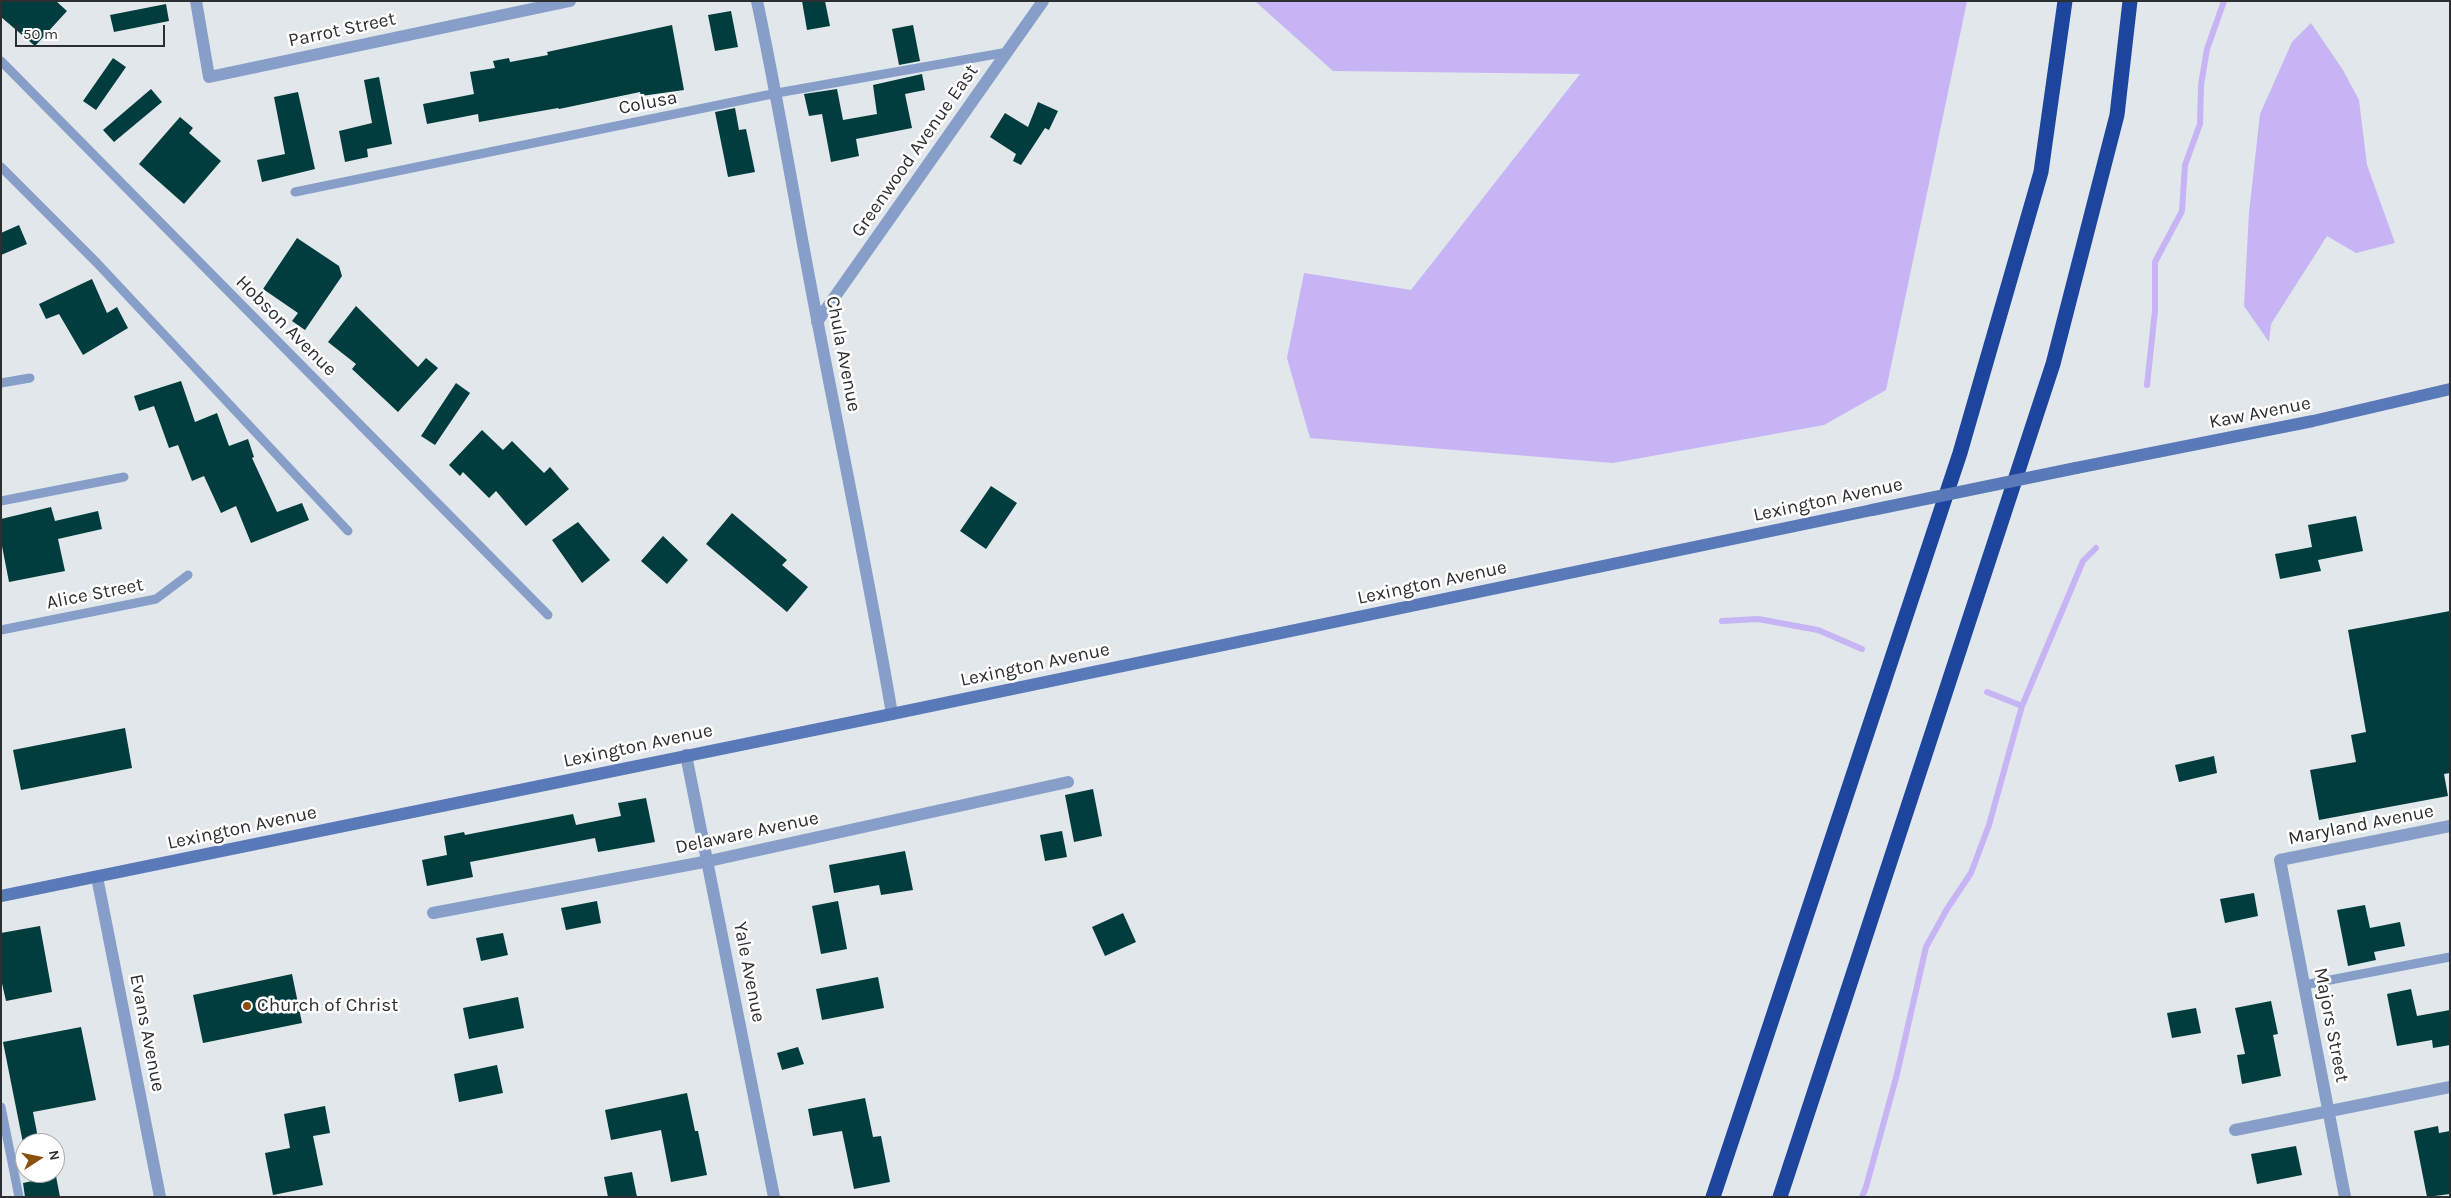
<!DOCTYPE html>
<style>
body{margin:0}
#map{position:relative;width:2451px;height:1198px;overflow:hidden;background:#e1e7ea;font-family:Karla,sans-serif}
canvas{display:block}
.frame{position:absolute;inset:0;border:2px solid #2c2e2f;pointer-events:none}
.north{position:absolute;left:15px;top:1133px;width:50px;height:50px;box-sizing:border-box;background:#fff;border:1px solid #ababac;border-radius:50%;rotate:79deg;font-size:14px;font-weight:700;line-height:20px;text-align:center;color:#2c2e2f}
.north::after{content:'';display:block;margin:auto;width:18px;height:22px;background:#8b4f0e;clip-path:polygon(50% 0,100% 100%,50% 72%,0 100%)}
.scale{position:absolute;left:15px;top:25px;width:150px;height:22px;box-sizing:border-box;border:2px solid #2c2e2f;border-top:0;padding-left:6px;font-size:15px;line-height:18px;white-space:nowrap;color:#2c2e2f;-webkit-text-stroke:4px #fff;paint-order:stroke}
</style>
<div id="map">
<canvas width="2451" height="1198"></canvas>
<div class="frame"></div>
<div class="north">N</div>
<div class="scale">50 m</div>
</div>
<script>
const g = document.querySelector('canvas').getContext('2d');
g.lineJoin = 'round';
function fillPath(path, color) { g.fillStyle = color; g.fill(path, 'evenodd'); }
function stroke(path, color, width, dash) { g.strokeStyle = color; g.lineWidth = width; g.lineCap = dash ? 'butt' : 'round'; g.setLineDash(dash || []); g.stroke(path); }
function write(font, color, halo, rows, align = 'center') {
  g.font = font + ' Karla,sans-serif'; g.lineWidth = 5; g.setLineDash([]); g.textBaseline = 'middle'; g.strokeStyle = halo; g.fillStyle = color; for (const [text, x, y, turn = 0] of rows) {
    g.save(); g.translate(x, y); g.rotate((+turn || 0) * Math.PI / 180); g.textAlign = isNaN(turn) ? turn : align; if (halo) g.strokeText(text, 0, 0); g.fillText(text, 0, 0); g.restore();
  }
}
fillPath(new Path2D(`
 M 1967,1 L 1886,390 L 1824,425 L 1613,463 L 1310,438 L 1287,358 L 1304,273 L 1411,290 L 1580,74 L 1333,71 L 1256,2 Z
 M 2311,23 L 2343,70 L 2359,100 L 2367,165 L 2395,243 L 2356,253 L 2327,236 L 2271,324 L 2269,342 L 2244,306 L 2249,213 L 2260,114 L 2292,42 Z`), '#c6b4f5');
stroke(new Path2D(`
 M 2147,385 L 2155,311 L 2155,262 L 2182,211 L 2185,165 L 2200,124 L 2201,85 L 2207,49 L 2224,1
 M 1722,621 L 1758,619 L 1818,630 L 1862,649
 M 1987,692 L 2022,706
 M 1862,1197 L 1866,1187 L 1896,1078 L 1926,947 L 1947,909 L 1971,873 L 1989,825 L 2022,706 L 2083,561 L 2096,548`), '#c6b4f5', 6);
fillPath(new Path2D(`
 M 1,1 L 56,1 L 67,11 L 35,46 L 1,17 Z
 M 802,1 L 825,1 L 830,26 L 807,30 Z
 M 166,4 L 169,21 L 114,32 L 110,15 Z
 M 731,11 L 738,47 L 715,51 L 708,15 Z
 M 672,25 L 684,90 L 641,96 L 640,92 L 559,109 L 558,108 L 479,122 L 478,114 L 427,124 L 423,104 L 474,94 L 470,72 L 495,68 L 493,61 L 509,58 L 510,62 L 548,55 L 547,52 Z
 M 913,25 L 920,61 L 899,65 L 892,29 Z
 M 113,58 L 126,67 L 96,110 L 83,101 Z
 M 922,74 L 925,90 L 905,94 L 912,128 L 856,139 L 859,156 L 831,162 L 822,114 L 809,116 L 804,94 L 837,89 L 843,120 L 877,114 L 873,85 Z
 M 379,77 L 392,144 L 367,149 L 368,157 L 345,162 L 339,131 L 372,123 L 364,80 Z
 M 151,89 L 162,102 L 114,142 L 103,130 Z
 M 298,92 L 315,169 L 262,182 L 257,160 L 285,154 L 274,97 Z
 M 1038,102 L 1058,111 L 1049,130 L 1045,128 L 1021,165 L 1013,161 L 1016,154 L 990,137 L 1005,113 L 1028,127 Z
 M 735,108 L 739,130 L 746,129 L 755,172 L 728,177 L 715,112 Z
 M 180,117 L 193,128 L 189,133 L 221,161 L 184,204 L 139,164 Z
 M 19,225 L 27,244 L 1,255 L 1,233 Z
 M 297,238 L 339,266 L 342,276 L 305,330 L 292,321 L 298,313 L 263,289 Z
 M 92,279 L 107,313 L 117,307 L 128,328 L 83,355 L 59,314 L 46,319 L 39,304 Z
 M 356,306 L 418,367 L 426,358 L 438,368 L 398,412 L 352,369 L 356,364 L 328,342 Z
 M 181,381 L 195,422 L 217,413 L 229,446 L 248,439 L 254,457 L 252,458 L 277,512 L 302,503 L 309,520 L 251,543 L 236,506 L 221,513 L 204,476 L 192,481 L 178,445 L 169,448 L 154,406 L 139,411 L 134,396 Z
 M 456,383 L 470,393 L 435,445 L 421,436 Z
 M 482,430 L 503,450 L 512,441 L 544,473 L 550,467 L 569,489 L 526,526 L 496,491 L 489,498 L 463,472 L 460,476 L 449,465 Z
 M 991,486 L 1017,503 L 986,549 L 960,531 Z
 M 51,507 L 55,521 L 98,511 L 102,529 L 58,539 L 65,571 L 9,582 L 1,541 L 1,519 Z
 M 732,513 L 787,560 L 782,565 L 808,587 L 787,612 L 706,544 Z
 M 2356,516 L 2363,551 L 2318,560 L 2321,571 L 2280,579 L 2275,554 L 2312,547 L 2308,525 Z
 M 578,522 L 610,560 L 582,583 L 552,540 Z
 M 663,536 L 688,560 L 667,584 L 641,561 Z
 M 2450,611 L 2450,773 L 2444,774 L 2448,796 L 2319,820 L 2310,770 L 2356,762 L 2351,735 L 2366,732 L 2348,630 Z
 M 125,728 L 132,768 L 21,790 L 13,750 Z
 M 2214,756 L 2217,773 L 2179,782 L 2175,765 Z
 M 1093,789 L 1102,836 L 1074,842 L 1065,795 Z
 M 646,798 L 655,842 L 598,852 L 595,838 L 470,862 L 473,877 L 427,886 L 422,860 L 447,855 L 444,836 L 464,832 L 465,835 L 573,814 L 576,825 L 621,816 L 618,803 Z
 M 1062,831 L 1067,857 L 1045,861 L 1040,835 Z
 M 905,851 L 913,890 L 881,895 L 879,885 L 834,893 L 829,865 Z
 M 2254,893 L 2258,916 L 2225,923 L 2220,899 Z
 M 597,901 L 601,923 L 566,930 L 561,908 Z
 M 838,901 L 847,949 L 821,954 L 812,906 Z
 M 2365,905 L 2370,928 L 2400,922 L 2405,946 L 2374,952 L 2376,960 L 2348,966 L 2337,910 Z
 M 1123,913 L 1136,942 L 1105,956 L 1092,927 Z
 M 40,926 L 52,992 L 6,1001 L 1,979 L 1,933 Z
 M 503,933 L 508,955 L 481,961 L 476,938 Z
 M 292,974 L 302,1023 L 203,1043 L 193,995 Z
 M 878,977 L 884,1008 L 822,1020 L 816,989 Z
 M 2411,989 L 2417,1016 L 2450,1010 L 2450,1045 L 2433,1048 L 2432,1040 L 2397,1046 L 2387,994 Z
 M 518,997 L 524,1028 L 469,1039 L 463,1008 Z
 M 2271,1001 L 2278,1034 L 2273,1035 L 2281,1076 L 2242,1084 L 2237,1055 L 2245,1054 L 2235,1008 Z
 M 2196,1008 L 2201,1033 L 2172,1038 L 2167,1013 Z
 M 81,1027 L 96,1100 L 33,1112 L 39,1143 L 23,1143 L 3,1042 Z
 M 798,1047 L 804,1064 L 782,1070 L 777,1053 Z
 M 497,1065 L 503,1093 L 459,1102 L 454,1074 Z
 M 687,1093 L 695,1131 L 698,1131 L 707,1175 L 671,1182 L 661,1130 L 611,1140 L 605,1110 Z
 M 865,1098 L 873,1137 L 881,1136 L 890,1182 L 854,1189 L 842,1131 L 813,1136 L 808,1109 Z
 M 325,1106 L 330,1133 L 313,1136 L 323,1185 L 273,1195 L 265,1153 L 290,1148 L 284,1114 Z
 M 2438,1126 L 2439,1133 L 2450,1131 L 2450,1194 L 2427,1197 L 2414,1131 Z
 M 2296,1146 L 2302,1175 L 2257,1184 L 2251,1154 Z
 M 632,1172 L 637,1197 L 608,1197 L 604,1177 Z
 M 56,1176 L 60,1197 L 25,1197 L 23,1183 Z`), '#013d3e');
stroke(new Path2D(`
 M 1,61 L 548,615
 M 1,167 L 97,263 L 348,531
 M 295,192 L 777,93 L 1008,52
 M 1,383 L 30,378
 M 1,501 L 124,477
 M 1,630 L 156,599 L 188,575
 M 2304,985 L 2450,957
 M 1,1107 L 19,1197`), '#879ec9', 9);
stroke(new Path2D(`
 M 196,1 L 209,77 L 570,1
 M 757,1 C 780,109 797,217 818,324 C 843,454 870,584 892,714
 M 817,322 L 1043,1
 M 686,755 L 774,1197
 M 97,877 L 160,1197
 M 433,913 L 709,861 L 1068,782
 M 2235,1130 L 2450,1087
 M 2345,1197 L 2280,860 L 2450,826`), '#879ec9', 12);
stroke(new Path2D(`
 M 2076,468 L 2313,421 L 2450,389
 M 1,896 L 892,714 L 1872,510`), '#5a79b8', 12);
stroke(new Path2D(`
 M 1713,1197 L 1960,453 L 2041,172 L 2065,1
 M 1780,1197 L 2053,364 L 2117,115 L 2130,1`), '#1d459e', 15);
stroke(new Path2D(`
 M 1872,510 L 2076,468`), '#5a79b8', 12);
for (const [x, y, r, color] of [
 [247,1006,5,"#8b4f0e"]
]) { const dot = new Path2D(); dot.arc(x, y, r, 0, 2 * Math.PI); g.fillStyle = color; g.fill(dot); stroke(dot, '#fff', 2); }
write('19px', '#2c2e2f', '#fff', [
 ["Parrot Street",342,30,-12],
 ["Colusa",648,103,-11],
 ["Greenwood Avenue East",915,151,-55],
 ["Hobson Avenue",286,326,45],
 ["Chula Avenue",843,354,79],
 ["Kaw Avenue",2260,413,-11],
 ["Lexington Avenue",1828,500,-12],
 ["Lexington Avenue",1432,583,-12],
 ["Alice Street",95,594,-11],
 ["Lexington Avenue",1035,665,-12],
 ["Lexington Avenue",638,746,-12],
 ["Maryland Avenue",2361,825,-11],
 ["Lexington Avenue",242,828,-12],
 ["Delaware Avenue",747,833,-12],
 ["Yale Avenue",749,972,79],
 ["Majors Street",2331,1025,79],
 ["Evans Avenue",147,1033,79]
]);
write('19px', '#2c2e2f', '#fff', [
 ["Church of Christ",257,1006]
], 'left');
</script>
